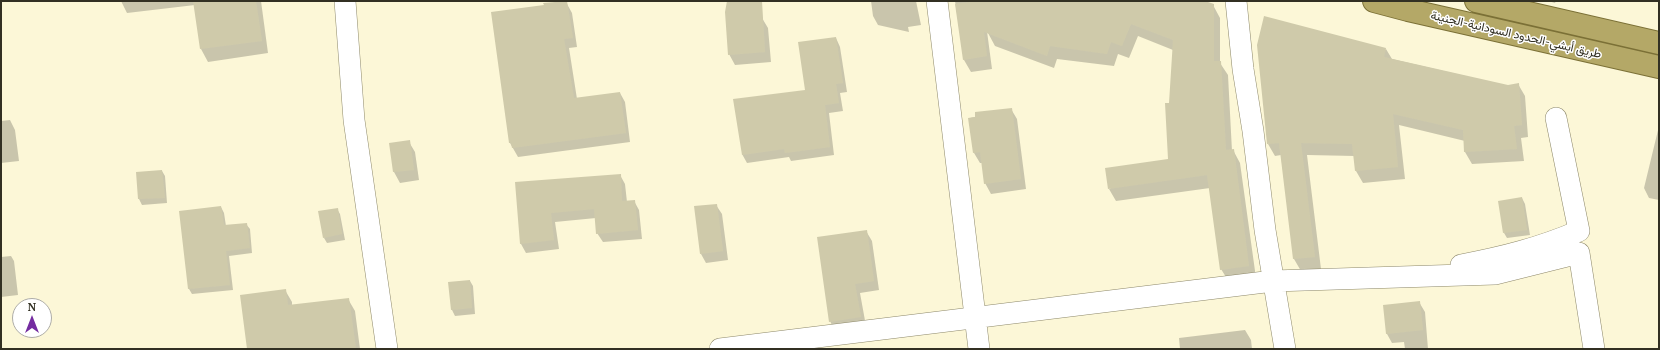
<!DOCTYPE html>
<meta charset="utf-8">
<style>
body{margin:0}
#map{position:relative;width:1660px;height:350px;overflow:hidden;background:#fcf7d7;font-family:"PT Serif",serif}
canvas{display:block}
.frame{position:absolute;inset:0;border:2px solid #323023;pointer-events:none}
.north{position:absolute;left:12px;top:298px;width:40px;height:40px;box-sizing:border-box;background:#fff;border:1px solid #adaca7;border-radius:50%;rotate:0deg;font-size:11px;font-weight:700;line-height:16px;text-align:center;color:#323023}
.north::after{content:'';display:block;margin:auto;width:14px;height:18px;background:#742ca0;clip-path:polygon(50% 0,100% 100%,50% 72%,0 100%)}
</style>
<div id="map">
<canvas width="1660" height="350"></canvas>
<div class="frame"></div>
<div class="north">N</div>
</div>
<script>
const g = document.querySelector('canvas').getContext('2d');
g.lineJoin = 'round';
function fillPath(path, color) { g.fillStyle = color; g.fill(path, 'evenodd'); }
function stroke(path, color, width, dash) { g.strokeStyle = color; g.lineWidth = width; g.lineCap = dash ? 'butt' : 'round'; g.setLineDash(dash || []); g.stroke(path); }
function write(font, color, halo, rows, align = 'center') {
  g.font = font + ' "PT Serif",Vazirmatn,serif'; g.lineWidth = 3; g.setLineDash([]); g.textBaseline = 'middle'; g.strokeStyle = halo; g.fillStyle = color; for (const [text, x, y, turn = 0] of rows) {
    g.save(); g.translate(x, y); g.rotate((+turn || 0) * Math.PI / 180); g.textAlign = isNaN(turn) ? turn : align; if (halo) g.strokeText(text, 0, 0); g.fillText(text, 0, 0); g.restore();
  }
}
fillPath(new Path2D(`
 M 121,1 L 261,1 L 268,53 L 208,62 L 201,49 L 195,5 L 127,13 Z
 M 871,1 L 916,1 L 921,25 L 908,27 L 909,32 L 878,25 L 873,16 Z
 M 955,1 L 983,1 L 992,69 L 971,72 L 964,60 Z
 M 1001,1 L 1203,1 L 1213,5 L 1220,18 L 1220,63 L 1228,75 L 1232,151 L 1233,150 L 1240,163 L 1256,278 L 1229,282 L 1221,269 L 1210,188 L 1116,201 L 1109,189 L 1169,160 L 1173,50 L 1138,36 L 1129,58 L 1118,54 L 1114,66 L 1057,59 L 1054,68 L 995,46 L 988,33 Z
 M 1548,1 L 1556,1 L 1555,3 Z
 M 567,4 L 572,13 L 577,47 L 569,48 L 577,99 L 620,93 L 625,102 L 630,142 L 518,157 L 510,143 Z
 M 762,18 L 768,28 L 771,62 L 735,65 L 729,54 Z
 M 836,38 L 840,47 L 847,92 L 840,93 L 843,111 L 829,113 L 834,155 L 791,161 L 789,157 L 747,163 L 742,154 L 806,91 Z
 M 1386,49 L 1392,59 L 1508,86 L 1518,84 L 1525,96 L 1528,137 L 1521,138 L 1524,161 L 1472,164 L 1465,152 L 1465,141 L 1399,125 L 1405,179 L 1363,183 L 1356,171 L 1355,156 L 1307,155 L 1321,269 L 1301,271 L 1294,259 L 1281,155 L 1275,156 L 1268,144 Z
 M 1011,109 L 1017,119 L 1026,189 L 991,194 L 985,183 L 982,163 L 980,163 L 974,153 L 970,118 Z
 M 10,120 L 15,130 L 19,161 L 1,163 L 1,121 Z
 M 1659,126 L 1659,200 L 1649,198 L 1644,188 Z
 M 409,142 L 415,152 L 419,180 L 400,183 L 394,172 L 391,144 Z
 M 162,171 L 165,176 L 167,203 L 142,205 L 139,199 Z
 M 620,175 L 625,184 L 627,202 L 634,201 L 639,210 L 642,239 L 603,242 L 597,233 L 596,218 L 555,222 L 559,249 L 526,253 L 521,244 L 516,183 Z
 M 1522,198 L 1525,204 L 1530,235 L 1507,238 L 1504,233 Z
 M 716,205 L 722,214 L 728,260 L 706,263 L 701,254 Z
 M 221,207 L 224,213 L 226,226 L 246,224 L 250,229 L 252,253 L 229,256 L 233,290 L 192,294 L 189,289 L 180,212 Z
 M 337,209 L 340,214 L 345,240 L 327,243 L 324,238 Z
 M 866,231 L 872,241 L 879,290 L 860,293 L 866,326 L 835,331 L 830,321 Z
 M 11,256 L 14,261 L 18,295 L 1,297 L 1,257 Z
 M 470,281 L 473,286 L 475,314 L 455,316 L 452,310 L 449,283 Z
 M 285,290 L 292,302 L 292,306 L 348,299 L 355,311 L 360,349 L 248,349 Z
 M 1419,302 L 1425,312 L 1428,349 L 1405,349 L 1404,342 L 1392,343 L 1387,334 L 1384,306 Z
 M 1245,330 L 1251,340 L 1252,349 L 1180,349 L 1179,338 Z`), '#0003');
fillPath(new Path2D(`
 M 193,1 L 256,1 L 262,41 L 200,49 Z
 M 567,1 L 573,38 L 564,39 L 574,98 L 620,92 L 626,133 L 512,148 L 511,143 L 509,143 L 491,12 L 544,5 L 543,3 Z
 M 727,1 L 762,1 L 765,52 L 728,55 L 725,12 Z
 M 978,1 L 1205,1 L 1214,4 L 1214,61 L 1221,61 L 1226,150 L 1234,149 L 1249,266 L 1220,270 L 1207,175 L 1108,189 L 1105,168 L 1168,159 L 1165,103 L 1169,103 L 1173,40 L 1131,24 L 1122,46 L 1111,42 L 1107,54 L 1050,46 L 1047,56 L 984,32 L 987,56 L 963,60 L 955,4 Z
 M 1264,16 L 1386,48 L 1384,57 L 1508,85 L 1519,83 L 1522,125 L 1514,126 L 1517,149 L 1464,152 L 1463,130 L 1393,114 L 1398,167 L 1355,171 L 1352,144 L 1301,143 L 1315,257 L 1293,259 L 1279,143 L 1267,144 L 1257,45 Z
 M 836,37 L 843,83 L 836,84 L 839,103 L 825,105 L 830,147 L 785,153 L 784,149 L 742,155 L 733,99 L 805,90 L 798,42 Z
 M 1012,108 L 1021,179 L 984,184 L 980,152 L 973,153 L 968,118 L 975,117 L 975,112 Z
 M 410,140 L 414,170 L 393,172 L 389,143 Z
 M 162,170 L 165,198 L 138,199 L 136,172 Z
 M 621,174 L 622,201 L 635,200 L 638,230 L 596,234 L 594,209 L 551,213 L 554,240 L 520,244 L 515,182 Z
 M 1522,197 L 1527,230 L 1503,233 L 1498,201 Z
 M 717,204 L 723,251 L 700,254 L 694,206 Z
 M 221,206 L 224,225 L 247,223 L 250,248 L 226,251 L 230,285 L 188,289 L 179,211 Z
 M 338,208 L 342,234 L 323,238 L 318,211 Z
 M 867,230 L 874,281 L 855,284 L 861,317 L 829,322 L 817,237 Z
 M 470,280 L 472,308 L 451,310 L 448,282 Z
 M 286,289 L 288,305 L 349,298 L 356,349 L 247,349 L 240,295 Z
 M 1420,301 L 1423,330 L 1386,334 L 1383,305 Z`), '#cfcaaa');
const minor = new Path2D(`
 M 345,1 L 354,120 L 387,349
 M 937,1 L 979,349
 M 1236,1 L 1243,69 L 1253,131 L 1265,230 L 1285,349
 M 1461,265 C 1503,257 1539,248 1579,231 L 1556,118
 M 720,349 L 1273,281 L 1495,274 L 1579,253 L 1594,349`);
const trunk = new Path2D(`
 M 1374,1 L 1408,10 L 1659,67
 M 1476,1 L 1659,43`);
stroke(minor, '#8d886a', 22);
stroke(trunk, '#7b7036', 24);
stroke(minor, '#fff', 21);
stroke(trunk, '#b4a867', 22);
write('12px', '#323023', '#fff', [
 ["طريق أبشي-الحدود السودانية-الجنينة",1516,35,13]
]);
</script>
